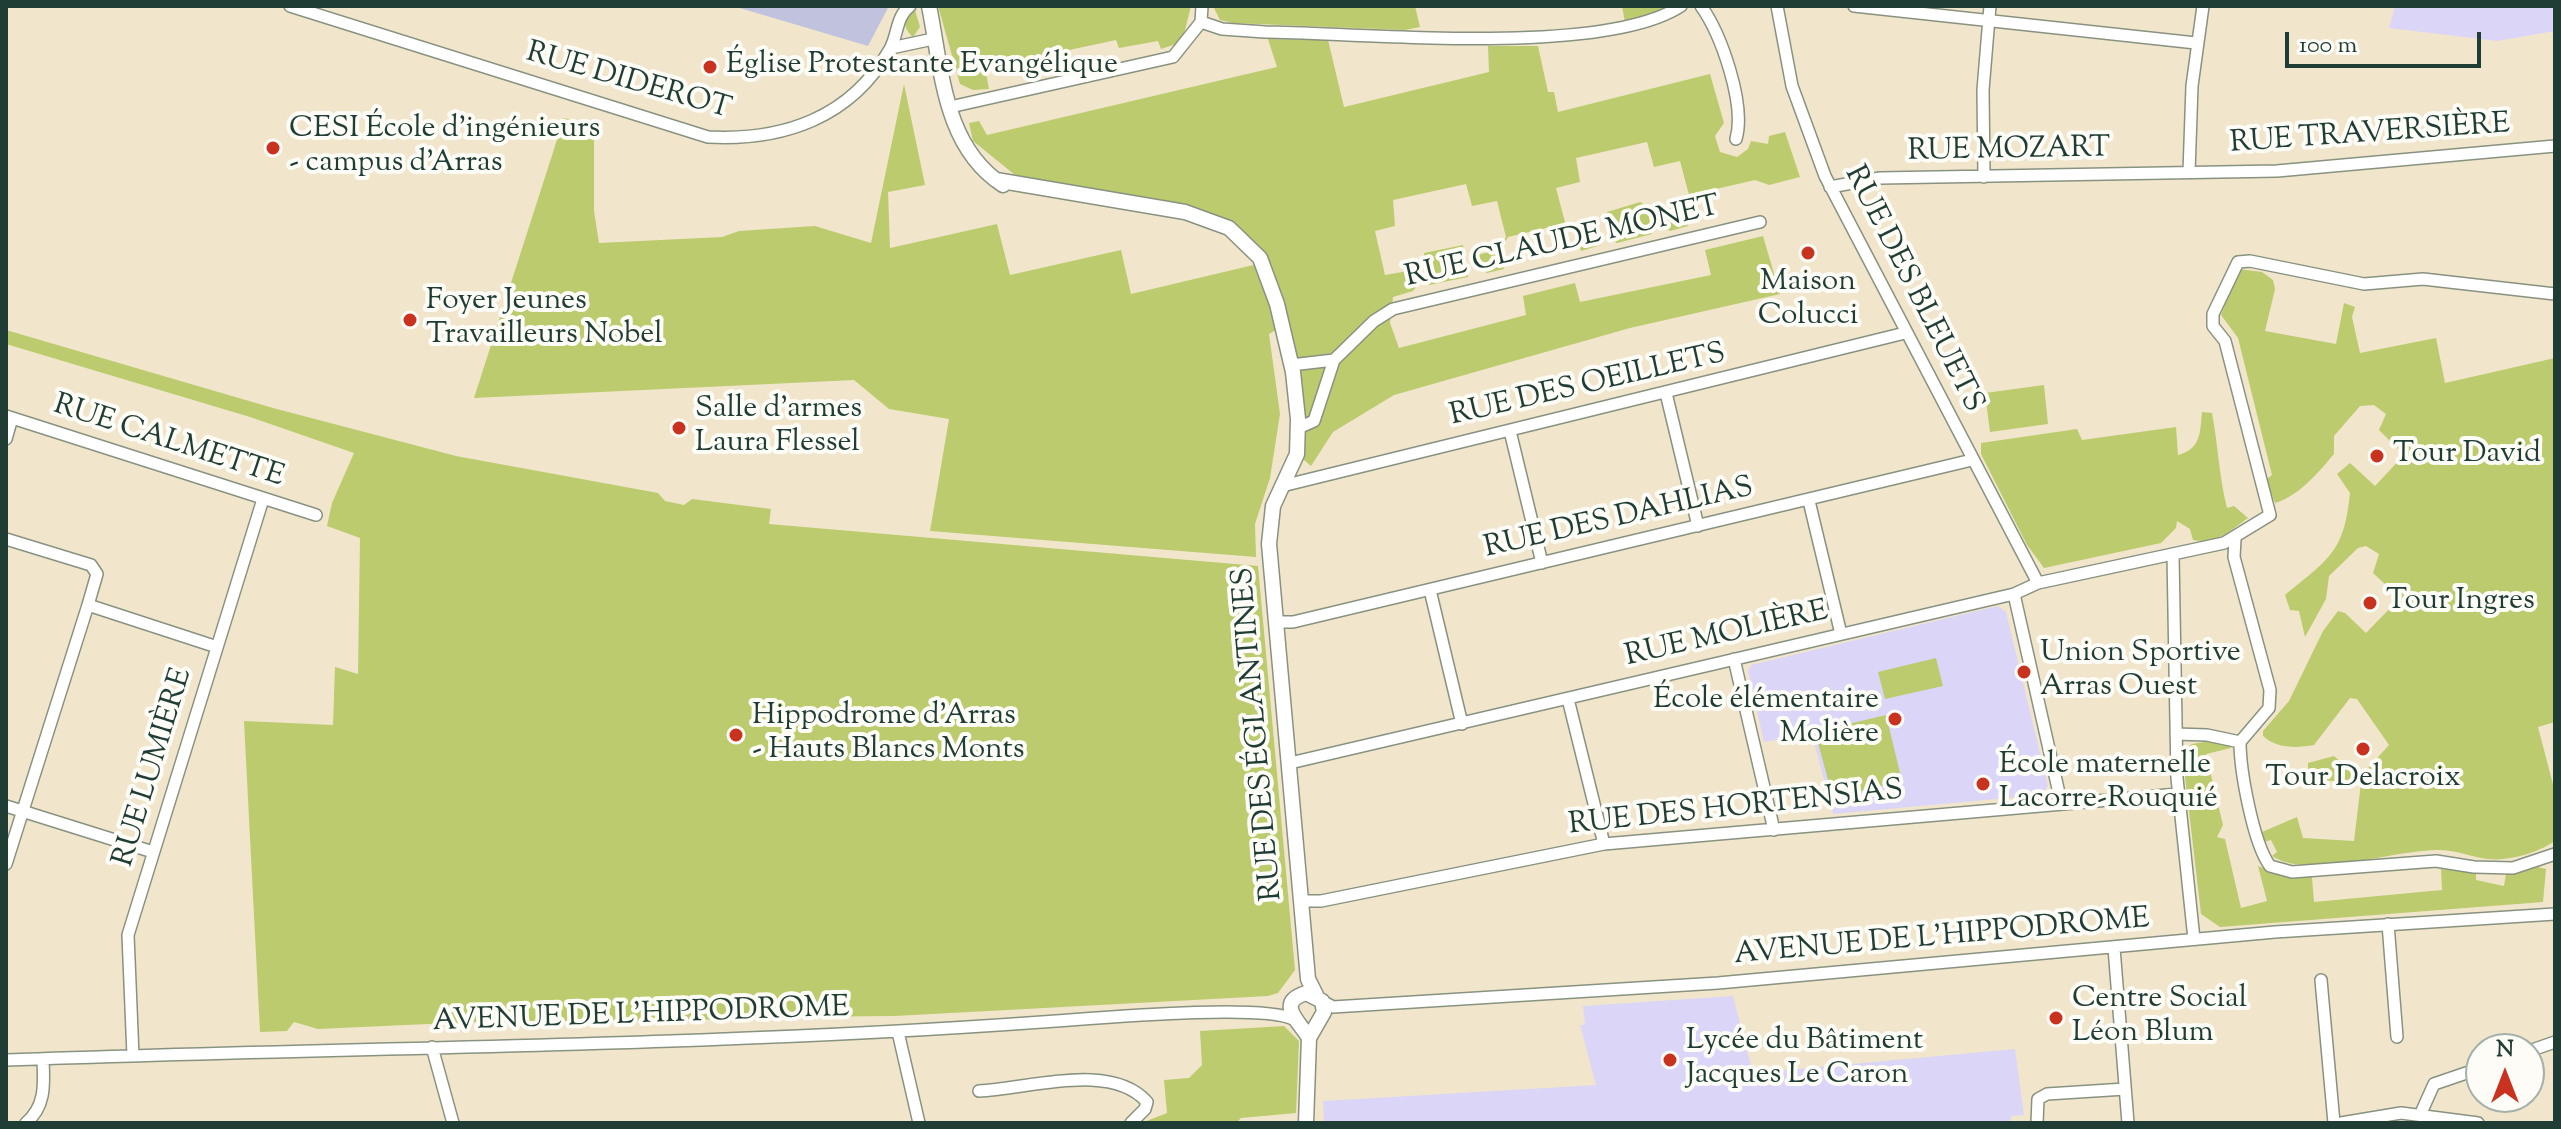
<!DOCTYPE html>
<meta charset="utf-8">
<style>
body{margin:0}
#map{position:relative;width:2561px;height:1129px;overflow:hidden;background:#f1e6cc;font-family:"Sorts Mill Goudy",serif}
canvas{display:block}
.frame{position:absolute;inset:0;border:8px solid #1f3d34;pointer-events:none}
.north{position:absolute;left:2465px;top:1033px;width:80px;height:80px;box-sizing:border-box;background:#fdfcf7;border:2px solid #a4b0a9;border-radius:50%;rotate:0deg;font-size:22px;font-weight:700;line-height:32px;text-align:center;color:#1f3d34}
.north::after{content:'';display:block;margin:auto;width:28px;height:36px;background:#c8321e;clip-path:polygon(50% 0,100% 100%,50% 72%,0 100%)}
.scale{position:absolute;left:2285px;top:32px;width:196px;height:36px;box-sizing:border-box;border:4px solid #1f3d34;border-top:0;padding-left:10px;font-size:24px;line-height:28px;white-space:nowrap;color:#1f3d34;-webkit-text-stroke:6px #fdfcf7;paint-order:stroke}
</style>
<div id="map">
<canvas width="2561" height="1129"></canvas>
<div class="frame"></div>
<div class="north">N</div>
<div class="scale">100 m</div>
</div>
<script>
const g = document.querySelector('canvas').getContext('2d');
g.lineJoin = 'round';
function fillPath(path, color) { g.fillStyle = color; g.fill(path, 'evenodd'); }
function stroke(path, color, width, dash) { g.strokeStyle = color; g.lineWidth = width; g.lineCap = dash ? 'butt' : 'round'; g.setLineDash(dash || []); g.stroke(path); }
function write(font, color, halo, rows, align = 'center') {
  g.font = font + ' "Sorts Mill Goudy",serif'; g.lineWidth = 8; g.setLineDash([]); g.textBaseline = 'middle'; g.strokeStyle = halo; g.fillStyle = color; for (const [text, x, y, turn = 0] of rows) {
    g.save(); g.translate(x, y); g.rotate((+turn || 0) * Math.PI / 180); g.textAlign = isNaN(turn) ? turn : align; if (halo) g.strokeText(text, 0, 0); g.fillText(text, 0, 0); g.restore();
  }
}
fillPath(new Path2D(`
 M 2395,6 L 2555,6 L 2555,31 L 2497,41 L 2389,28 Z
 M 1998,606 L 2006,612 L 2048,786 L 2040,795 L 1833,814 L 1812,734 L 1764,742 L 1748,671 L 1751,665 Z
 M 1733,996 L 1753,1073 L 2015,1049 L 2024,1115 L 2012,1116 L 2009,1123 L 1324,1123 L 1323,1101 L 1596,1085 L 1580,1025 L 1585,1025 L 1583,1006 Z`), '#dbd6f7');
fillPath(new Path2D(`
 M 733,6 L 889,6 L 868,46 Z`), '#c1c2dd');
fillPath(new Path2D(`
 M 938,6 L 1191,6 L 1182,42 L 1161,49 L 1158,41 L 1119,48 L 1116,40 L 985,68 L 989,89 L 973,90 L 960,84 Z
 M 1213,6 L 1415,6 L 1420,27 L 1405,30 L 1233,23 L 1220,20 Z
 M 1622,6 L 1681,6 L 1626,28 Z
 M 915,10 L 920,27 L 913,37 C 905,30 904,24 905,14 Z
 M 1268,39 L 1328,40 L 1344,107 L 1489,72 L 1488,46 L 1538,46 L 1548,92 L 1554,92 L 1558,112 L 1710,74 L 1724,123 L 1715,136 L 1720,152 L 1737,157 L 1748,149 L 1751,141 L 1768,144 L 1769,136 L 1785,132 L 1800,177 L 1769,185 L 1755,180 L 1690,195 L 1683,206 L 1688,226 L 1670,231 L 1664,227 L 1661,210 L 1683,205 L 1689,195 L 1680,161 L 1654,167 L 1647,142 L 1576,158 L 1580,182 L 1556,188 L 1565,222 L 1576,231 L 1597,226 L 1601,245 L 1581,251 L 1576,233 L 1563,224 L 1508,237 L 1500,251 L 1504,269 L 1487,273 L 1480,269 L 1477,255 L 1498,250 L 1506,237 L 1497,201 L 1472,206 L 1466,184 L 1393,200 L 1395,226 L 1375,231 L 1385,275 L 1414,270 L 1417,286 L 1413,291 L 1393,297 L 1390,323 L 1399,348 L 1526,315 L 1523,296 L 1575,283 L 1580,302 L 1711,275 L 1705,250 L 1763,236 L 1780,294 L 1630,328 L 1394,395 L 1333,432 L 1311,466 L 1297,454 L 1281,327 L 1269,334 L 1280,414 L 1270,478 L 1255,524 L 1256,557 L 930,531 L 949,419 L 889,409 L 854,380 L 474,398 L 564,118 L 594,126 L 594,211 L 599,243 L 722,237 L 739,231 L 815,226 L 871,243 L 904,84 L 925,185 L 888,192 L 890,248 L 997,224 L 1010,275 L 1121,250 L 1131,294 L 1262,263 L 1247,242 L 1199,218 L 1198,208 L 1020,179 L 973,141 L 969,123 L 979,121 L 987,135 L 1277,67 Z
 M 1640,202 L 1647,206 L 1652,234 L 1617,243 L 1612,240 L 1607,212 Z
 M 1463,245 L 1468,277 L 1429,285 L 1424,253 Z
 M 2239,269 L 2262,272 L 2273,280 L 2275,289 L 2265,331 L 2336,344 L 2344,303 L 2355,307 L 2352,317 L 2360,353 L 2436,338 L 2445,383 L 2555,358 L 2555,722 L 2538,727 L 2555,792 L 2555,841 C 2540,851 2522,857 2503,859 C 2479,862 2460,849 2437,850 C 2394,850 2307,880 2272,856 L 2277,852 L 2271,840 L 2264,842 L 2262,832 L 2297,817 L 2303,838 L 2354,841 L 2361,783 L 2308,779 L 2308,763 L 2334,756 L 2359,778 L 2389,745 L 2357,699 L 2350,698 L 2314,745 C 2297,748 2277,749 2263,736 L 2263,731 L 2289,701 L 2323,631 L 2338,611 L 2345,613 L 2366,633 L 2400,598 L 2373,573 L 2379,554 L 2366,546 L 2358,548 L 2329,576 L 2326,599 L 2305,637 L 2299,611 L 2290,610 L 2285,595 C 2330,558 2344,552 2350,493 L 2337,474 L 2350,463 L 2375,486 L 2404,455 L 2379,430 L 2386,414 L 2374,405 L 2360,406 L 2334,436 L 2334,454 C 2318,473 2299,496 2275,503 L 2266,480 L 2272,475 L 2238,338 L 2221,315 Z
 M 6,330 L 273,408 L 456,456 L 658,493 L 665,501 L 684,505 L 692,499 L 771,509 L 769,524 L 1258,566 L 1295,970 L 1278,993 L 1268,996 L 895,1016 L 785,1017 L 777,1013 L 770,1019 L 472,1022 L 318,1029 L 294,1022 L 287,1031 L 260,1032 L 244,721 L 333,725 L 335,667 L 358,674 L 360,538 L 327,526 L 332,503 L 354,453 L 250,417 L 6,344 Z
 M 2044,385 L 2048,424 L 1990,432 L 1985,393 Z
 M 2202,412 L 2212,413 C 2218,445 2219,476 2227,508 L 2234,506 L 2248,518 C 2230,531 2215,545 2193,540 L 2190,529 L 2177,521 L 2176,528 L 2161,543 L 2044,568 L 2027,545 L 1981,454 L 1981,443 L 2077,429 L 2082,440 L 2176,427 L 2178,455 C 2201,449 2200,433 2202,412 Z
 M 1936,658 L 1943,686 L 1885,699 L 1878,672 Z
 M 1886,715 L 1902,781 L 1833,798 L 1815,732 Z
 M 2210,741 L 2225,743 L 2231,748 L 2206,754 L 2223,825 L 2217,837 L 2225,839 L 2241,908 L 2267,901 L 2258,866 L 2281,875 L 2312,877 L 2314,902 L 2442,890 L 2441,869 L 2476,873 L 2476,880 L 2504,886 L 2506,874 L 2538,867 L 2546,869 L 2543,902 L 2220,927 L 2201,914 L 2182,751 L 2192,744 Z
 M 1284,1026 L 1299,1041 L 1296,1113 L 1241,1118 L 1236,1123 L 1131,1123 L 1138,1117 L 1144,1122 L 1167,1113 L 1164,1080 L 1189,1078 L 1202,1065 L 1200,1031 Z`), '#bccb6d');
const minor = new Path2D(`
 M 290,6 L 708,137 C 783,141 851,118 890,49 C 898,35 896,16 910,6
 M 1701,6 C 1721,34 1746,104 1736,139
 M 1777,6 L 1792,86 L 1825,176 L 2038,583
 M 1854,6 L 2196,43
 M 1201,22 L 1202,6
 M 891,48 L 933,39
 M 950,107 L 1173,57 L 1201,22 L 1222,29 L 1265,32 C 1364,33 1603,57 1681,6
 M 2189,172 L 2192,86 L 2203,6
 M 1984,177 L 1983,90 L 1990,6
 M 1830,187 L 1880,178 L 2277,171 L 2555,146
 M 1291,365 L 1334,360
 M 1666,393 L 1698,526
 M 6,416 L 316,515
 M 1298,428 L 1314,421 L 1334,360 L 1374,321 L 1393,309 L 1760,222
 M 1510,431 L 1542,563
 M 6,439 L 12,418
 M 1282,486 L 1905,333
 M 1809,501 L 1841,634
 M 6,539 L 91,565 L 97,574 L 88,605 L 217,647
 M 2235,539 L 2234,557 L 2270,690 L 2269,708 L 2240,742 C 2240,770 2253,843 2270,866 L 2292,872 L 2436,861 L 2474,867 L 2513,868 L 2555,854
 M 2173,555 L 2177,778 L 2194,939
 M 1430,590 L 1462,724
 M 2014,594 L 2061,802
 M 1276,622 L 1293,622 L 1972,460
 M 1734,659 L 1774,830
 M 1568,699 L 1604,844
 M 2176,734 L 2207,735 L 2240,742
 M 1290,763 L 2014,594 L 2038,583 L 2224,543 L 2270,515 L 2225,341 L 2213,326 L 2213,314 L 2238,262 L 2250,261 L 2364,284 L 2423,279 L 2555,294
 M 6,806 L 153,852
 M 6,864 L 88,605
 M 1303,901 L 1321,901 L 1604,844 L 2178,794
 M 2388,924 L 2397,1037
 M 2114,948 L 2128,1123
 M 2321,980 L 2334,1123
 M 1322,1001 L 1333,1007 L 1718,983 L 2275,932 L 2555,914
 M 898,1032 L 919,1123
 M 432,1047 L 453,1123
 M 2529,1051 L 2555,1042
 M 133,1056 L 128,935 L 263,499
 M 6,1060 C 351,1047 697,1047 1042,1022 C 1089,1019 1259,1003 1293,1019
 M 979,1091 C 1028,1089 1111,1061 1147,1102 L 1145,1109 L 1131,1123
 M 2421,1113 L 2434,1084 L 2481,1068
 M 26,1123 C 46,1106 44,1084 43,1060
 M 2037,1123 L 2038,1099 L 2047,1094 L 2125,1089
 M 2341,1123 L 2401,1113 L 2478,1123`);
const tertiary = new Path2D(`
 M 929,6 C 942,69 943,146 1003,185
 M 996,180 L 1185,212 L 1229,228 L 1260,258 L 1277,304 L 1293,372 L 1298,419 L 1297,454 L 1273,506 L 1269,544 L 1308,979 L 1316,995
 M 1306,1123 L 1309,1038 L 1324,1012 L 1322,1001 L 1306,993 C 1274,1003 1301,1023 1309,1038`);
stroke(minor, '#889280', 14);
stroke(tertiary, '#889280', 17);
stroke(minor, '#fff', 11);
stroke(tertiary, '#fff', 14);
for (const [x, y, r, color] of [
 [710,67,8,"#c8321e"],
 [273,148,8,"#c8321e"],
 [1808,253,8,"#c8321e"],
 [410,320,8,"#c8321e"],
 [679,428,8,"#c8321e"],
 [2377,456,8,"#c8321e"],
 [2370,603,8,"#c8321e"],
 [2024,672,8,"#c8321e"],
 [1895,719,8,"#c8321e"],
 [736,735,8,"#c8321e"],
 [2363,749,8,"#c8321e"],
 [1983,784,8,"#c8321e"],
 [2056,1018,8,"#c8321e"],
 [1670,1060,8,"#c8321e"]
]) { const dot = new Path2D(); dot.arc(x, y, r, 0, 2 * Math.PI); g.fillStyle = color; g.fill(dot); stroke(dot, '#fdfcf7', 3); }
write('30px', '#1f3d34', '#fdfcf7', [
 ["Église Protestante Evangélique",726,67],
 ["CESI École d'ingénieurs",289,131],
 ["- campus d'Arras",289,165],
 ["Maison",1808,284,"center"],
 ["Colucci",1808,318,"center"],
 ["Foyer Jeunes",426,303],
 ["Travailleurs Nobel",426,337],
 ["Salle d'armes",695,411],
 ["Laura Flessel",695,445],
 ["Tour David",2393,456],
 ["Tour Ingres",2386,603],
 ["Union Sportive",2040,655],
 ["Arras Ouest",2040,689],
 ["École élémentaire",1879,702,"right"],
 ["Molière",1879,736,"right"],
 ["Hippodrome d'Arras",752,718],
 ["- Hauts Blancs Monts",752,752],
 ["École maternelle",1999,767],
 ["Lacorre-Rouquié",1999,801],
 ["Tour Delacroix",2363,780,"center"],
 ["Centre Social",2072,1001],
 ["Léon Blum",2072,1035],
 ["Lycée du Bâtiment",1686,1043],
 ["Jacques Le Caron",1686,1077]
], 'left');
write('30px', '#1f3d34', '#fdfcf7', [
 ["RUE DIDEROT",628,83,16],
 ["RUE TRAVERSIÈRE",2370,136,-4],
 ["RUE MOZART",2009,152,-1],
 ["RUE CLAUDE MONET",1563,244,-13],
 ["RUE DES BLEUETS",1912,290,63],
 ["RUE DES OEILLETS",1588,387,-13],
 ["RUE CALMETTE",168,443,18],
 ["RUE DES DAHLIAS",1619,520,-13],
 ["RUE MOLIÈRE",1727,636,-13],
 ["RUE DES ÉGLANTINES",1260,734,-95],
 ["RUE LUMIÈRE",155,768,-73],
 ["RUE DES HORTENSIAS",1736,810,-6],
 ["AVENUE DE L'HIPPODROME",1942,939,-5],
 ["AVENUE DE L'HIPPODROME",641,1017,-2]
]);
</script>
